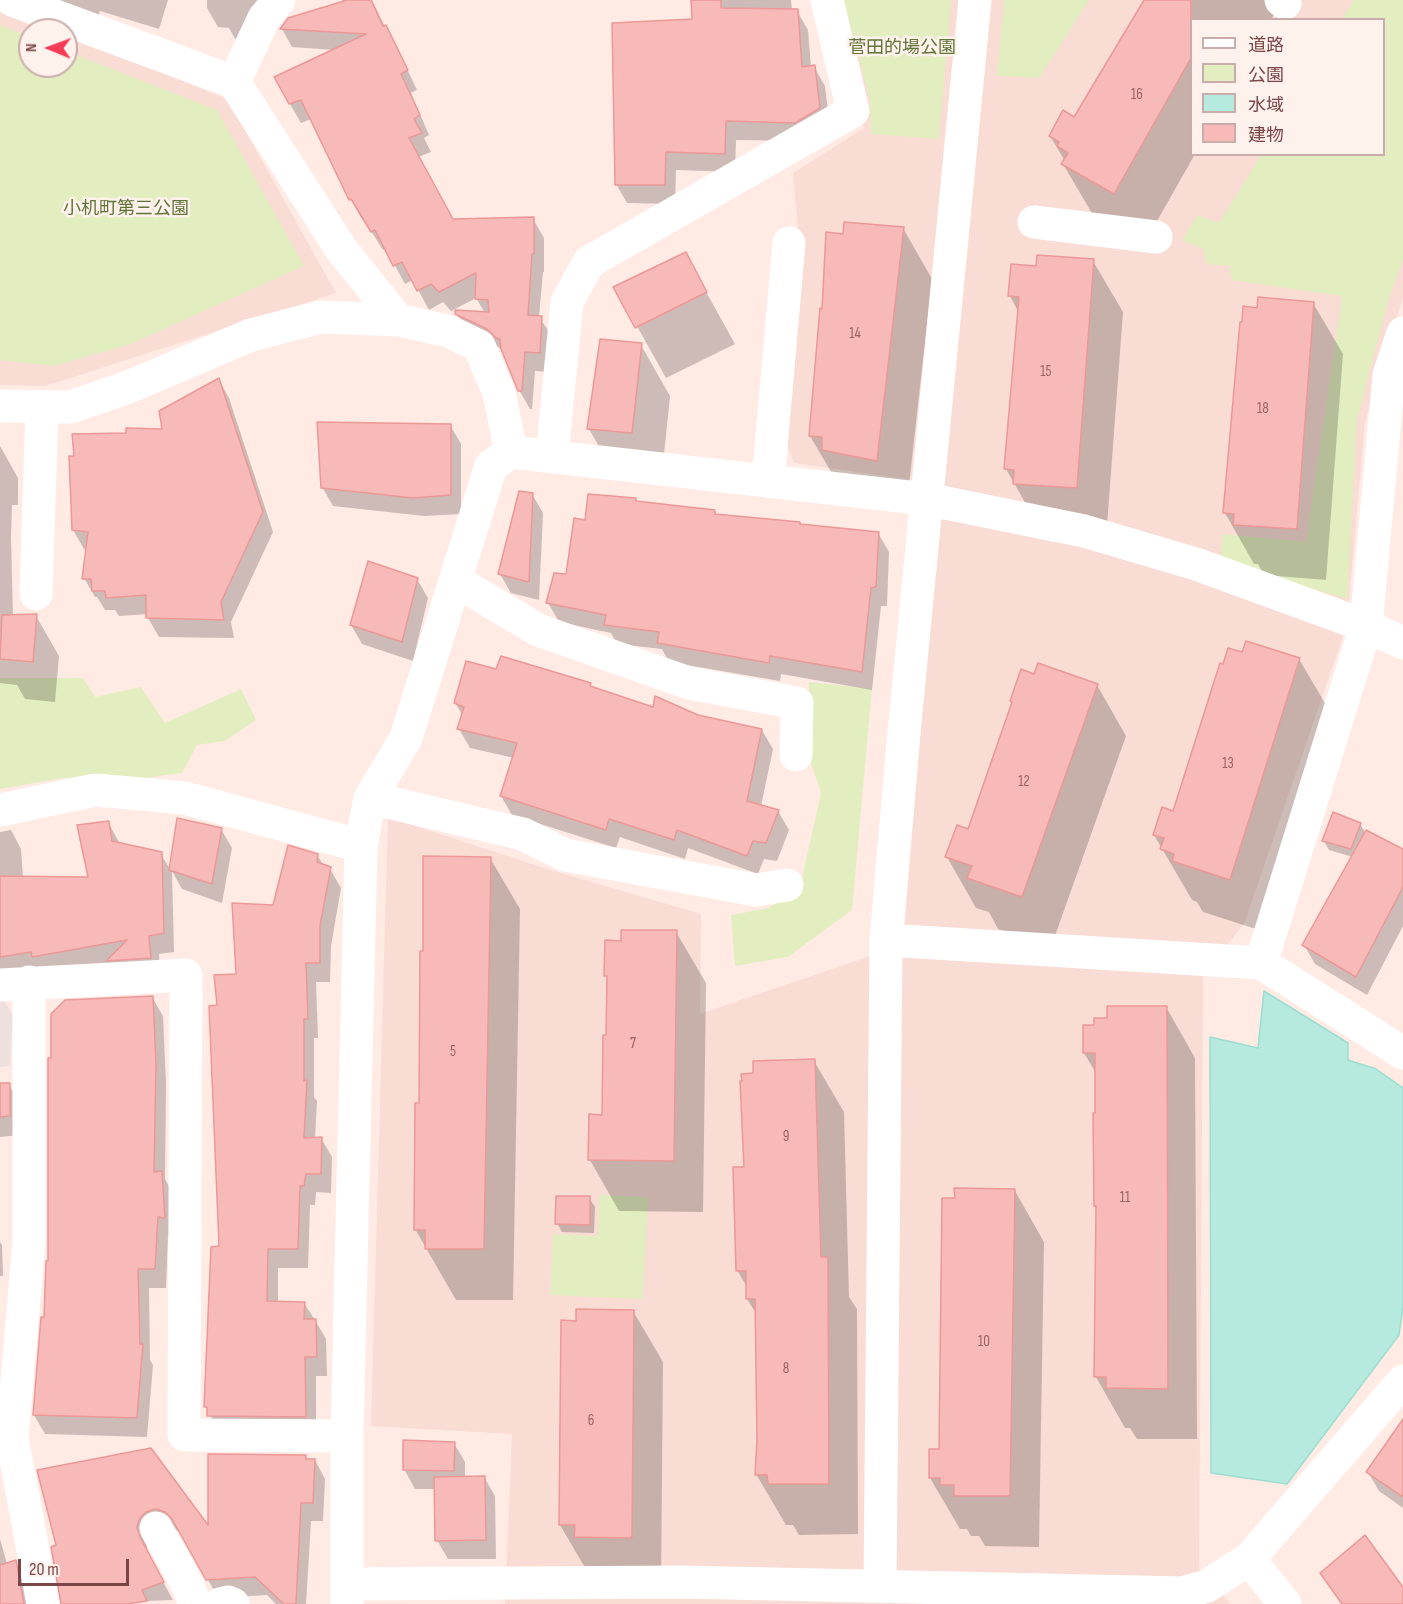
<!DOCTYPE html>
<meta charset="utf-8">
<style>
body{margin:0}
#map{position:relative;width:1403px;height:1604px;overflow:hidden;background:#ffeae4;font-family:"Sofia Sans Condensed","Noto Sans JP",sans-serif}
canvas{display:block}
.legend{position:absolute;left:1190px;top:18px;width:195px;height:138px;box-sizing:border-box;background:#fff1ec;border:2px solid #caadaa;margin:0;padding:8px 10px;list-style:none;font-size:18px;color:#7a4647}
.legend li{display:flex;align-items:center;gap:12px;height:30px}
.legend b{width:30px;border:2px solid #caadaa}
.north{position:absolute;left:18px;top:18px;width:60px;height:60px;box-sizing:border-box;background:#fff1ec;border:2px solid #caadaa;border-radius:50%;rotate:271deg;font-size:16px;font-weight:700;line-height:24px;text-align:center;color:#7a4647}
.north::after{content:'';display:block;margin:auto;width:21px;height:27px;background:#f53c56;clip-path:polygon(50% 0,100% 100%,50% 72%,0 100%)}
.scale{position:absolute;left:18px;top:1559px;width:111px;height:27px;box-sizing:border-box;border:3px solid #7a4647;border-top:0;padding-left:8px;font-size:18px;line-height:21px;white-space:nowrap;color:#7a4647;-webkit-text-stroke:4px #fff1ec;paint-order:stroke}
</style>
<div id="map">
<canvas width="1403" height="1604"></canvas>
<ul class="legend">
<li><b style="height:8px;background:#fff"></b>道路</li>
<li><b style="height:16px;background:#e3eec0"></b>公園</li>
<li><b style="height:16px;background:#b6eadf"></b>水域</li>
<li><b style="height:16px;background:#f7bab8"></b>建物</li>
</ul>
<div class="north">N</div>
<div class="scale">20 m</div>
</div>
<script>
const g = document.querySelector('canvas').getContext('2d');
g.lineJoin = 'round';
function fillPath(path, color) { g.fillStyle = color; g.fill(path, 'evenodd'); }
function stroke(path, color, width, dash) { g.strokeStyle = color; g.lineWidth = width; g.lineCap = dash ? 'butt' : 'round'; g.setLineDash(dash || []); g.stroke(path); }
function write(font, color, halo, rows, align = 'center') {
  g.font = font + ' "Sofia Sans Condensed","Noto Sans JP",sans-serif'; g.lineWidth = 5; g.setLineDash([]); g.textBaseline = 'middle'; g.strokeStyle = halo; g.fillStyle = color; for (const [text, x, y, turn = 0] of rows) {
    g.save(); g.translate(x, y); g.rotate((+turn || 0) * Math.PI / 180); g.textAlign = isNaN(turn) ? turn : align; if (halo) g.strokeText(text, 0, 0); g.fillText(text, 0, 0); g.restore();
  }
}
fillPath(new Path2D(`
 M 836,0 L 1403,0 L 1403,298 L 1365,422 L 1347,625 L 1244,924 L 1203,976 L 1199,1569 L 1231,1604 L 505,1604 L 512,1434 L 371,1426 L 388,817 L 544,868 L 701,914 L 700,1014 L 903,945 L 941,484 L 794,463 L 787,444 L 799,240 L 793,173 L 864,128 ZM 1192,20 L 1384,20 L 1384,154 L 1192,154 Z
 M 0,6 L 58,30 L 30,30 L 30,66 L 66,66 L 66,33 L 228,100 L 336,293 L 45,386 L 0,385 Z`), '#f9dcd4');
fillPath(new Path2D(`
 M 0,1001 L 4,1001 L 13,1015 L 10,1066 L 0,1067 Z`), '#eee0df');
fillPath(new Path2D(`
 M 844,0 L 951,0 L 939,139 L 871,134 L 870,101 Z
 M 1004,0 L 1089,0 L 1039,78 L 997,76 Z
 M 1354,0 L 1403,0 L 1403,259 L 1387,304 L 1357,420 L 1347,599 L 1220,561 L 1223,534 L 1306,542 L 1342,296 L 1232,280 L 1229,266 L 1207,264 L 1203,248 L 1182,241 L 1197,215 L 1219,223 L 1261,155 L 1384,154 L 1384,20 L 1342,19 Z
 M 0,25 L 30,37 L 30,66 L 66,66 L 66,51 L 217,110 L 304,266 L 128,345 L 53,366 L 0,360 Z
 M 0,678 L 83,678 L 95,697 L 141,687 L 165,723 L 241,689 L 256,720 L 225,741 L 197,745 L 182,773 L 145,778 L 63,778 L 0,789 Z
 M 809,682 L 872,689 L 852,910 L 788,957 L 735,966 L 731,915 L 769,908 L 800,887 L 821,793 L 806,748 Z
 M 599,1195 L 648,1197 L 643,1299 L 550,1295 L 553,1234 L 598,1236 Z`), '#e3eec0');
const water = new Path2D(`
 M 1264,991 L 1348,1043 L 1348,1060 L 1376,1069 L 1403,1088 L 1403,1307 L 1399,1335 L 1287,1484 L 1211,1473 L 1210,1037 L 1258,1048 Z`);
fillPath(water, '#b6eadf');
stroke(water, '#9bddcf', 1.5);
fillPath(new Path2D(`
 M 53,0 L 168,0 L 159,29 L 100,11 L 96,24 Z
 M 207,0 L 277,0 L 238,44 L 229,28 L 218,27 L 207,8 Z
 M 342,0 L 372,0 L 385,27 L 396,46 L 417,90 L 411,93 L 429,135 L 424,138 L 431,152 L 418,157 L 452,220 L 533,219 L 544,238 L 544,272 L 543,272 L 539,317 L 552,336 L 550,372 L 535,371 L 532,409 L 530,409 L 519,390 L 504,352 L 500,348 L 468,333 L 456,313 L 485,313 L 476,298 L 451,311 L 443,302 L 429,310 L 413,280 L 405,284 L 386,249 L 383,250 L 363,218 L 361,218 L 311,119 L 301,123 L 290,104 L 335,50 L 292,47 L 282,29 L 343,3 Z
 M 693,0 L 791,0 L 792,10 L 797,11 L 808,30 L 811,67 L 814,67 L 825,86 L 830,128 L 806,141 L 736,140 L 735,172 L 676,170 L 675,204 L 627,203 L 616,184 L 693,21 Z
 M 1145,0 L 1290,0 L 1278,7 L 1271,20 L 1192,20 L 1192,154 L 1195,154 L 1144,244 L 1093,215 L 1063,164 L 1065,161 L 1050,136 L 1074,119 Z
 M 903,228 L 932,279 L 906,512 L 840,487 L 810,436 L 824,310 L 845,236 Z
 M 685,254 L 735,344 L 666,378 L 615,287 Z
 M 1093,261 L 1123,312 L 1106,539 L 1035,520 L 1006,469 L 1019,313 L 1010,296 L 1037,267 Z
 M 1313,303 L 1343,354 L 1326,580 L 1264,575 L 1258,564 L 1254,564 L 1225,513 L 1258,309 Z
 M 641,345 L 670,396 L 661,484 L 618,480 L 589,429 Z
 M 219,380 L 229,398 L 273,532 L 231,622 L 234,638 L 159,637 L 148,618 L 148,614 L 119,616 L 115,610 L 105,610 L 97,597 L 95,597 L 84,578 L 87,549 L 84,549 L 73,530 L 128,435 L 164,430 Z
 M 450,425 L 461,444 L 461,514 L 424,516 L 333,506 L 322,487 Z
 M 0,446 L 18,478 L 18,505 L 12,505 L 11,536 L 13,617 L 36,616 L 59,656 L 55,702 L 25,699 L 17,685 L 0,683 Z
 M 532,494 L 543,513 L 539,600 L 511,593 L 500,574 Z
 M 635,499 L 637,503 L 715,511 L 718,516 L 800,523 L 801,526 L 878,533 L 889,552 L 887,606 L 881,606 L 872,690 L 781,674 L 780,681 L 669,662 L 662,649 L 617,644 L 611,633 L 559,622 L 548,603 L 567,576 L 586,522 Z
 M 417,579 L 428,598 L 413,661 L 362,644 L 351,625 Z
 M 1243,654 L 1299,659 L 1329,710 L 1259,930 L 1203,912 L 1197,902 L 1192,900 L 1154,835 L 1174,812 L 1224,666 Z
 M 497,671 L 590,684 L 592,688 L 654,709 L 762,730 L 773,749 L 761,806 L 778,811 L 789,830 L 777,861 L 764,859 L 758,874 L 688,848 L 685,859 L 620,837 L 616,848 L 512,815 L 501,796 L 514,758 L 470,748 L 459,729 L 463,716 L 455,703 Z
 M 1035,676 L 1097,685 L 1126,736 L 1051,947 L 998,929 L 989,912 L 976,908 L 947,857 L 969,831 Z
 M 178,820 L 221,829 L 232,848 L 222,903 L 182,889 L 172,871 L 174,952 L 159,954 L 160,976 L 0,976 L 0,832 L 11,830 L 21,849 L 23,878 L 90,879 L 108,822 L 120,844 L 161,854 L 171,871 Z
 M 1360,824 L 1366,834 L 1403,851 L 1403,926 L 1367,995 L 1315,964 L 1304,945 L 1353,857 L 1329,850 L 1324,841 Z
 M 317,855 L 324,866 L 330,869 L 341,888 L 331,946 L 330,982 L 316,982 L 318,1038 L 314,1038 L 314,1097 L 317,1101 L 315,1139 L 321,1138 L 332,1157 L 331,1193 L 316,1192 L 315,1205 L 310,1205 L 308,1268 L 278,1268 L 278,1303 L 304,1303 L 315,1320 L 326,1339 L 327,1376 L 316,1376 L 316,1436 L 220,1435 L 206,1406 L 221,1248 L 219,1007 L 274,907 Z
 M 490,858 L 520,909 L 513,1300 L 456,1300 L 415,1229 L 424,952 Z
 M 676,932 L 706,983 L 703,1212 L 619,1211 L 590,1160 L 603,1116 L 607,1037 L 608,980 L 606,976 L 622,942 Z
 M 152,997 L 163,1016 L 166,1084 L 165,1179 L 172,1192 L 175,1236 L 168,1236 L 166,1288 L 149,1288 L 150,1360 L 153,1365 L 147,1437 L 45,1434 L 34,1415 L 45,1319 Z
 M 1166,1007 L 1195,1058 L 1197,1439 L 1137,1439 L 1130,1428 L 1125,1428 L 1096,1377 L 1096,1073 L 1084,1053 L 1095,1027 L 1109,1019 Z
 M 814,1061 L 844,1112 L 849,1297 L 857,1309 L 858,1534 L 799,1535 L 793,1525 L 786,1525 L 756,1474 L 758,1439 L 757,1315 L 747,1299 L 747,1287 L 737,1270 L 754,1075 Z
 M 0,1085 L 9,1085 L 20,1104 L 20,1135 L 0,1137 Z
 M 1015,1191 L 1044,1242 L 1039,1547 L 985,1546 L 979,1536 L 971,1536 L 967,1529 L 960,1529 L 930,1478 L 941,1450 Z
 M 589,1198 L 595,1207 L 594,1233 L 562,1232 L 557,1223 Z
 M 0,1242 L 2,1245 L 3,1276 L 0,1276 Z
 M 633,1311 L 663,1362 L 661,1589 L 590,1576 L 560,1525 L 577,1322 Z
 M 1403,1433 L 1403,1508 L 1379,1491 L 1368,1472 Z
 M 454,1443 L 465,1462 L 465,1478 L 484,1477 L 495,1496 L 496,1559 L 448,1559 L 437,1540 L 436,1489 L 415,1489 L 404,1469 Z
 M 151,1449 L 210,1530 L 305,1456 L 308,1460 L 315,1460 L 325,1479 L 323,1521 L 311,1521 L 306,1604 L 276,1604 L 267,1595 L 218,1598 L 184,1536 L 178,1531 L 168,1528 L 150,1537 L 147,1548 L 150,1558 L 173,1600 L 70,1604 L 57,1546 Z
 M 0,1539 L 7,1564 L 15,1561 L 26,1580 L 30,1604 L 0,1604 Z`), '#0003');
const building = new Path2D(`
 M 347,0 L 371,0 L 383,26 L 386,25 L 408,70 L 401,74 L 420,115 L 414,119 L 422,133 L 409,138 L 453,219 L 534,217 L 534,254 L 532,254 L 528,315 L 542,316 L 540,353 L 525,352 L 522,391 L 518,391 L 501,349 L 500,339 L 496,338 L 487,329 L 455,314 L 455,310 L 489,312 L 488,300 L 475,299 L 476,273 L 439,292 L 431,284 L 417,291 L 402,262 L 393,266 L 375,230 L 371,232 L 351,199 L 349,200 L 301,100 L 289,104 L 274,77 L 366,34 L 280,29 L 288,18 Z
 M 691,0 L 721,0 L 721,8 L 798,9 L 802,67 L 815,65 L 820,108 L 795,123 L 726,121 L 725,154 L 666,152 L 665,185 L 615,185 L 612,23 L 692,19 Z
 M 1144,0 L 1191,0 L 1191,58 L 1114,194 L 1061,164 L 1068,153 L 1057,146 L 1059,142 L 1049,136 L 1063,110 L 1074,117 Z
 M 844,222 L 904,227 L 877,461 L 822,450 L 822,437 L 809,436 L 820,308 L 822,309 L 826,232 L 843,234 Z
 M 686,252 L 707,292 L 635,328 L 613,287 Z
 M 1037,255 L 1094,259 L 1077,488 L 1013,484 L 1014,470 L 1004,469 L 1019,297 L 1008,296 L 1011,264 L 1036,266 Z
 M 1258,297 L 1314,302 L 1297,529 L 1233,525 L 1234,514 L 1223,513 L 1240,322 L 1242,322 L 1243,306 L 1257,308 Z
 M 600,339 L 642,343 L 632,433 L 587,429 Z
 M 219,378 L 263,512 L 221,602 L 224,620 L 146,618 L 146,595 L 106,598 L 105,591 L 92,591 L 91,579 L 82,579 L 88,532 L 72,530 L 69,456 L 74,456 L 72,434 L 126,433 L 126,428 L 162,429 L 159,411 Z
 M 317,422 L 451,424 L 451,495 L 413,498 L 321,488 Z
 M 519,491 L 533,493 L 529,582 L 498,574 Z
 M 588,494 L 636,498 L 636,501 L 715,510 L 715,514 L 800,522 L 800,524 L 879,532 L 876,587 L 871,588 L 862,672 L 770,656 L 769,663 L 657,643 L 659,632 L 604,625 L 606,615 L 546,603 L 554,573 L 566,574 L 574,518 L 585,520 Z
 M 368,561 L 418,578 L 402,642 L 350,625 Z
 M 37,614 L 33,662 L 0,659 L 2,615 Z
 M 1246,641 L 1300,658 L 1230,880 L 1172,861 L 1174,854 L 1160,849 L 1164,838 L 1153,835 L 1162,807 L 1173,811 L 1220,663 L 1223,664 L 1228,648 L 1242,652 Z
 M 501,656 L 591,683 L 590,686 L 653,707 L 655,696 L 698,715 L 762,729 L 747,801 L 779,810 L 766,843 L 753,841 L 747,856 L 677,830 L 674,840 L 609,819 L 606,830 L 500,796 L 517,743 L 457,729 L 464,707 L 454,703 L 466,661 L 496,669 Z
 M 1038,663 L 1098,684 L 1022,897 L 967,878 L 972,866 L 945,857 L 957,825 L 968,829 L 1012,702 L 1010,701 L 1021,669 L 1034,674 Z
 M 1333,812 L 1361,823 L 1351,849 L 1322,841 Z
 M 177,818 L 222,828 L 212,884 L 169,870 Z
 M 109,821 L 112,841 L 162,852 L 164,933 L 149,936 L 151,958 L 106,961 L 127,940 L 32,957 L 31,952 L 0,957 L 0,876 L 88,877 L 77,825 Z
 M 1366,830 L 1403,849 L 1403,887 L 1356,977 L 1302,945 Z
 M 288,845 L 318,854 L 317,862 L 331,867 L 320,926 L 320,963 L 306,963 L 308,1019 L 304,1019 L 304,1081 L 307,1080 L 304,1138 L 322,1137 L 321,1174 L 306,1174 L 304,1186 L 300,1186 L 298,1249 L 268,1249 L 267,1301 L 305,1302 L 304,1319 L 316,1319 L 317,1357 L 305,1357 L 306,1417 L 207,1416 L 207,1407 L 204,1407 L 211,1247 L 219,1246 L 209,1006 L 217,1005 L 214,975 L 236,974 L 232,903 L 273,905 Z
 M 423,856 L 491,857 L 484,1249 L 425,1249 L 425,1230 L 414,1230 L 415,1103 L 419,1103 L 420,951 L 423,951 Z
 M 621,930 L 677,930 L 674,1161 L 588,1160 L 589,1114 L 602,1115 L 603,1035 L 606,1035 L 607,976 L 604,976 L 605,940 L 621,941 Z
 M 153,996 L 156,1064 L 154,1172 L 162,1171 L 165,1218 L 158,1217 L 155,1269 L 138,1269 L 140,1344 L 143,1344 L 137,1418 L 33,1415 L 41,1317 L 44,1317 L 46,1261 L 48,1260 L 48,1058 L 51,1058 L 51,1014 L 65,1000 Z
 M 1107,1006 L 1167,1006 L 1168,1389 L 1106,1388 L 1106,1377 L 1094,1377 L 1096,1206 L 1094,1206 L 1093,1113 L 1095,1113 L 1095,1053 L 1083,1053 L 1083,1025 L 1094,1025 L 1094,1018 L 1107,1018 Z
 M 815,1059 L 821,1257 L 828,1257 L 829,1484 L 768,1484 L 767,1475 L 755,1475 L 757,1439 L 755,1299 L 746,1299 L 746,1271 L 736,1271 L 733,1167 L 744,1167 L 740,1081 L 742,1081 L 741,1074 L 753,1073 L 753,1061 Z
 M 0,1083 L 10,1083 L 10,1116 L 0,1117 Z
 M 954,1188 L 1015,1189 L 1010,1496 L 954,1496 L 954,1485 L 940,1485 L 940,1478 L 929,1478 L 929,1449 L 939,1449 L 942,1198 L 955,1198 Z
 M 556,1196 L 590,1196 L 590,1225 L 555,1224 Z
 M 576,1309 L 634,1310 L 632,1538 L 574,1537 L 575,1525 L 559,1525 L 561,1320 L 576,1321 Z
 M 1403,1419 L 1403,1497 L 1366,1472 Z
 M 403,1440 L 455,1442 L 454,1471 L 403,1470 Z
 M 151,1448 L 208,1525 L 208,1454 L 306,1455 L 306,1459 L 315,1459 L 313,1503 L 301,1503 L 296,1604 L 284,1604 L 255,1577 L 206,1580 L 172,1519 L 165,1512 L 156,1509 L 146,1512 L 140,1518 L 137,1527 L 140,1537 L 164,1582 L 142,1590 L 147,1601 L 127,1604 L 61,1604 L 51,1547 L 56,1545 L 37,1470 Z
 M 485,1476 L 486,1540 L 435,1541 L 434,1477 Z
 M 1365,1535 L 1403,1587 L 1403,1604 L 1342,1604 L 1320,1573 Z
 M 16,1560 L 24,1604 L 0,1604 L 0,1565 Z`);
fillPath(building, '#f7bab8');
stroke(building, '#eb9897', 1.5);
stroke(new Path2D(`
 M 12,0 L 234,82 L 341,249 L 398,320
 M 1281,0 L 1285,3
 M 234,82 L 264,18 L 279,0
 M 1034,222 L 1156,237
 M 0,406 L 70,407 L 126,388 L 251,335 L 321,317 L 398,320 L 448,331 L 479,346 L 499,393 L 511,452
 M 552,456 L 567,302 L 589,262 L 853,111 L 827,0
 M 768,481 L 789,243
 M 456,581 L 538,630 L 689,683 L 797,703 L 796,755
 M 36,594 L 42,408
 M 370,798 L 523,834 L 565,855 L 756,890 L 787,885
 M 0,810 L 95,790 L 185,798 L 361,846
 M 886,940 L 1261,963 L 1403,1053
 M 1261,963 L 1366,626 L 1389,375 L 1403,333
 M 0,985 L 186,975 L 184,1435 L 347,1436
 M 12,1438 L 43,1604
 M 0,1441 L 12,1438 L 29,1242 L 29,982
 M 156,1528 L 188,1586 L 195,1604
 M 1249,1559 L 1285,1604
 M 347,1584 L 681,1582 L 1182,1593 L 1207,1586 L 1249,1559 L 1403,1381
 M 880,1586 L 886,940 L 903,743 L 975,0
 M 220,1604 L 228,1602 L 233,1604
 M 347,1604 L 347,1436 L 361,846 L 370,798 L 406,738 L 491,466 L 511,452 L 926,499 L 1084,531 L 1196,564 L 1366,626 L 1403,643`), '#fff', 33);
write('15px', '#996363', null, [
 ["16",1137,95],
 ["14",855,334],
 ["15",1046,372],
 ["18",1263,409],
 ["13",1228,764],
 ["12",1024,782],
 ["7",633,1044],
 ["5",453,1052],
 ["9",786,1137],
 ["11",1125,1198],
 ["10",984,1342],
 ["8",786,1369],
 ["6",591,1421]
]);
write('18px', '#607538', '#fff1ec', [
 ["菅田的場公園",902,48],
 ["小机町第三公園",126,209]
]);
</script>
